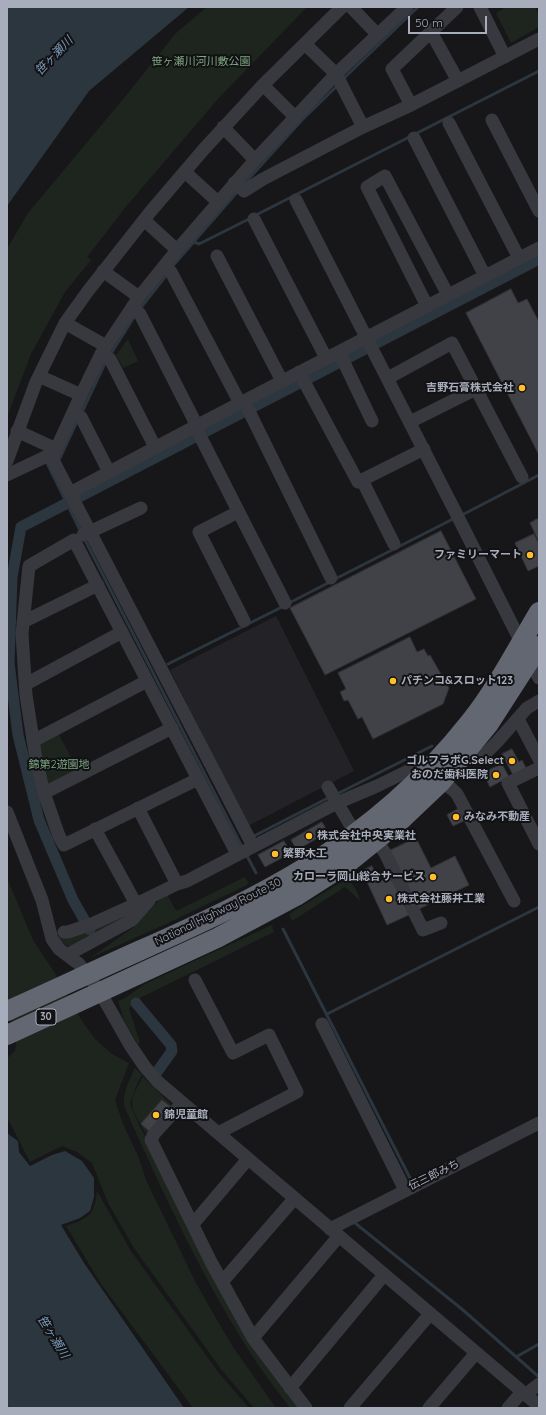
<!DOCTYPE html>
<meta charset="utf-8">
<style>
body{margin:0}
#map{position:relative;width:546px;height:1415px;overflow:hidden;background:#17171a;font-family:Quicksand,sans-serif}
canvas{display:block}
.frame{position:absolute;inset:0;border:8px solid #a8adbb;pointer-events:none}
.scale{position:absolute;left:408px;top:16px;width:79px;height:18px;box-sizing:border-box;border:2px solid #a8adbb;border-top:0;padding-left:5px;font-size:12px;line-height:14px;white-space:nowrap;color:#a8adbb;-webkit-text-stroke:3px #121215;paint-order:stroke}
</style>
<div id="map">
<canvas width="546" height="1415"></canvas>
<div class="frame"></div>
<div class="scale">50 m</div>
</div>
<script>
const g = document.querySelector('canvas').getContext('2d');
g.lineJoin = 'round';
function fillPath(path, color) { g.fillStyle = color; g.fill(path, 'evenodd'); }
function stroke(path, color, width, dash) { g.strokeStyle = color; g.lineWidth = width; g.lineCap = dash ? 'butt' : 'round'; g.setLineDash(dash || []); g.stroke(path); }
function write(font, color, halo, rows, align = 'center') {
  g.font = font + ' Quicksand,"Noto Sans JP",sans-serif'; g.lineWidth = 4; g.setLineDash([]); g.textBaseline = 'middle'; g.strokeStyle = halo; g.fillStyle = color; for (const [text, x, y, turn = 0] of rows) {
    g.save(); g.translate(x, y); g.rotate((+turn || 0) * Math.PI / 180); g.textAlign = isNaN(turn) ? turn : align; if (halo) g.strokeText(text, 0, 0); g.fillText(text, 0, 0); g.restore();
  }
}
fillPath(new Path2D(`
 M 276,616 L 354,771 L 248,826 L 170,670 Z`), '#232327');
fillPath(new Path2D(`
 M 207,7 L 307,7 L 217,100 L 125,208 L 87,257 L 91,260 L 65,292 L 31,354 L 7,417 L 7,249 L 28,213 L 124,98 L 175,34 Z
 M 506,7 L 535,7 L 539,15 L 539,27 L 511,43 L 496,13 Z
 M 128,339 L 138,361 L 123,368 L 116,355 Z
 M 57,731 L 79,772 L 47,784 L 39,743 Z
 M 245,877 L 248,882 L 247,885 L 166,924 L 90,958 L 134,927 L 164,895 L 167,894 L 176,911 Z
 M 7,878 L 33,940 L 55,973 L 82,1021 L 95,1039 L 112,1054 L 129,1063 L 115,1100 L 123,1124 L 138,1156 L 146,1180 L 195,1281 L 214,1315 L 233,1347 L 276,1408 L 254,1408 L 221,1369 L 134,1248 L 108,1203 L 92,1163 L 77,1152 L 62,1146 L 30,1162 L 7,1117 L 7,1058 L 15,1051 L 17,1036 L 7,1007 Z
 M 348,878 L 357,891 L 360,901 L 345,887 L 292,921 L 289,914 Z
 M 133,912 L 131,916 L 70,946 L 65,945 L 56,937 L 62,935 L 85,933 Z
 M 272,925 L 274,932 L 142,997 L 131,1005 L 129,1009 L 140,1042 L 138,1045 L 124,1020 L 118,1001 C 126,999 137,989 145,984 Z
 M 135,1068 L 142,1075 L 136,1086 L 130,1104 L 139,1125 L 299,1408 L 290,1408 C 280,1394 269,1381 259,1366 C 205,1285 164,1195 124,1106 C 123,1091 129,1081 135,1068 Z
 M 143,1077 L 172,1105 L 147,1135 C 143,1129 132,1111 132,1103 C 132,1095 139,1084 143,1077 Z
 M 97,1191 L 131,1251 L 218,1372 L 249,1408 L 193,1408 L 101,1284 L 66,1226 C 89,1218 94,1216 97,1191 Z`), '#1d251e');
fillPath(new Path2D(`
 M 7,7 L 189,7 L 89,91 L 7,206 Z
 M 7,1133 L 18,1141 L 19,1152 L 30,1166 L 52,1155 L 65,1151 L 82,1161 L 94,1178 L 94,1197 L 90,1211 L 80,1218 L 61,1225 L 84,1263 L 184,1408 L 10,1408 L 7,1405 Z`), '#2c363f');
stroke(new Path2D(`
 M 343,79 L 418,7
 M 244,184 L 302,120 L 338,85
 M 256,215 L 539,71
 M 194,242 L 199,244 L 251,218
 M 171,268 L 238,191
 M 139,310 L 168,273
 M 110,355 L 136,314
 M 81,414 L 106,361
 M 60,458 L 78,419
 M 47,463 L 81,532
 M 462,515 L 539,475
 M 84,538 L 243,849
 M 335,579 L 455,518
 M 289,603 L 330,582
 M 168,664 L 284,606
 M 335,795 L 432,746
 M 252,837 L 330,797
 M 246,854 L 256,873
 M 283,929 L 412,1182
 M 327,1014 L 539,907
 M 356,1222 L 355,1223 L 463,1310 L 539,1377
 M 516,1357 L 539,1344`), '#2c363f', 3);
stroke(new Path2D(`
 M 90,930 L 73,900 L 39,820 L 18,735 L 9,663 L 12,577 L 21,527 L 539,259
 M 136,1003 L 171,1045 L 172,1051 L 157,1072`), '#2c363f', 11);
const building = new Path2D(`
 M 511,289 L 518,303 L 527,299 L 539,322 L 539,455 L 466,313 Z
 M 539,518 L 539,542 L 530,523 Z
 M 441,531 L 476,599 L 325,675 L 290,608 Z
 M 534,534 L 539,544 L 539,566 L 528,571 L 515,543 Z
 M 410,637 L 417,652 L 424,649 L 428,656 L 430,655 L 449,688 L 443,704 L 373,739 L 362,717 L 358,719 L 348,700 L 344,701 L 340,692 L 346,689 L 338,673 Z
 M 512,749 L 519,762 L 522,760 L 526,768 L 513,775 L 502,754 Z
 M 502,764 L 509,777 L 490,787 L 483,773 Z
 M 460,808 L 466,820 L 453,826 L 447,815 Z
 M 322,822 L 328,832 L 297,850 L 291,840 Z
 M 416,838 L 431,868 L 455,856 L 469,885 L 417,910 L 389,851 Z
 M 284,841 L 291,853 L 265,867 L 258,855 Z
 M 372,866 L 379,882 L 389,877 L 393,883 L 396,882 L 411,914 L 387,925 L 362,871 Z
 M 162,1100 L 170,1106 L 149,1131 L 141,1124 Z`);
fillPath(building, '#414247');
stroke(building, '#313136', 1);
stroke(new Path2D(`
 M 351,7 L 377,34
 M 480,7 L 505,57
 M 431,32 L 458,81
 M 305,44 L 336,74 L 363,127
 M 263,85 L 295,117
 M 411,105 L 392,69 L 457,7
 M 492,120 L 539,211
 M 449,123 L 519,258
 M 223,127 L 255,160
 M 414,138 L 485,276
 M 185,172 L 218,202
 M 234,183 L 244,191 L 263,179 L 363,127 L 411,105 L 539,39
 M 296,200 L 459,519 L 539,678
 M 254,219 L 326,358
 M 144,220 L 177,250
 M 217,256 L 282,381
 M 164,266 L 171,272 L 240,403
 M 103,271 L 139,297
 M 427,306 L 367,187 L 385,176 L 448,295
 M 132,307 L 140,314 L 193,418 L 198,432 L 285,603
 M 65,323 L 106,346
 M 339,352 L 372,421
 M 101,354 L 110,359 L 155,447
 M 299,372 L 358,482 L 424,449
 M 39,376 L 81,395
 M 388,378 L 452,343 L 522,477
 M 244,401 L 331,578
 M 73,413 L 81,417 L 109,472
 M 410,422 L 476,389
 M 17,431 L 56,449
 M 53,456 L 53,460 L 70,493 L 253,846
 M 7,461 L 36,382 L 65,323 L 88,291 L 151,211 L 204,149 L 263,85 L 342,7
 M 7,475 L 45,457 L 53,456 L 81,395 L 101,354 L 139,297 L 177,250 L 255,160 L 336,74 L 407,7
 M 362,480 L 394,544
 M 70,493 L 196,426 L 539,248
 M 238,512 L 199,532 L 244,621
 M 83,535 L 141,508
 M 23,622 L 98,585
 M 26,684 L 122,632
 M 518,719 L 539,759
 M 33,741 L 147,681
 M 462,757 L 477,758 L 486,753 L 497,742 L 527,708 L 539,701
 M 539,768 L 508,783 L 539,844
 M 198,779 L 64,845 L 59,836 L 44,793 L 36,759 L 26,695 L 22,634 L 29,566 L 74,540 L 237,854
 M 328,787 L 355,833 L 354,840
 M 44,793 L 172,728
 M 138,808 L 177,884
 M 7,812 L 42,900 L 52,939 L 59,949 L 79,964 L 87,974 L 100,992 L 130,1045 L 145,1067 L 158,1082 L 539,1406
 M 95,829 L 136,904
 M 372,834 L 385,853 L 423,930 L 441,923
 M 64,932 L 68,932 L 92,924 L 136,904 L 177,884 L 187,881 L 337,803 L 377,786 L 418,766 L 452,789 L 457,794 L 514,901
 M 67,955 L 132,920 L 149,901
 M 195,980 L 233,1053 L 269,1035 L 297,1092 L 218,1133
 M 322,1024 L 405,1190
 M 182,1103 L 154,1134 L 151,1140 L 211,1262 L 253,1338 L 306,1408
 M 193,1224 L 248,1159
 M 330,1229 L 539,1123
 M 222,1282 L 294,1199
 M 253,1338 L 339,1236
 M 290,1388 L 384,1275
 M 525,1395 L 539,1384
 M 350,1408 L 430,1314
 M 429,1408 L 476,1353
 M 508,1408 L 522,1392`), '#38393f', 13);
stroke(new Path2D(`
 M 7,1011 C 52,991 96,970 141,950 C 197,925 254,899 306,867 C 368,829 425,779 470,722 C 497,688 517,649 539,612
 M 7,1035 L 217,938 L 296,896 L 349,862 L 401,820 L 441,782 L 488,725 L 539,646`), '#636771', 20);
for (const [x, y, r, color] of [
 [522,388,4,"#ffbe2a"],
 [530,555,4,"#ffbe2a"],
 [393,681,4,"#ffbe2a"],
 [512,761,4,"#ffbe2a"],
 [496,775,4,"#ffbe2a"],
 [456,817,4,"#ffbe2a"],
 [309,836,4,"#ffbe2a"],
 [275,854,4,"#ffbe2a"],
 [433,877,4,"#ffbe2a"],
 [389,899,4,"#ffbe2a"],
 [156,1115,4,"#ffbe2a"]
]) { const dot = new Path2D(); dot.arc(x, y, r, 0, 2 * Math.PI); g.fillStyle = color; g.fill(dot); stroke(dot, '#121215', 1.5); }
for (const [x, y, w] of [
 [46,1017,20]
]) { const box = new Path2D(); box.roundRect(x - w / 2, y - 8, w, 16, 3); g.fillStyle = '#121215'; g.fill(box); stroke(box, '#a8adbb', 1); }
write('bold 10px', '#a8adbb', null, [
 ["30",46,1017]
]);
write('11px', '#7ea781', '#121215', [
 ["笹ヶ瀬川河川敷公園",201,62],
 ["錦第2遊園地",59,765]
]);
write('bold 11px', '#a8adbb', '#121215', [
 ["吉野石膏株式会社",514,388,"right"],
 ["ファミリーマート",522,555,"right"],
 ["パチンコ&スロット123",401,681],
 ["ゴルフラボG.Select",504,761,"right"],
 ["おのだ歯科医院",488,775,"right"],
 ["みなみ不動産",464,817],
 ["株式会社中央実業社",317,836],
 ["繁野木工",283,854],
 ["カローラ岡山総合サービス",425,877,"right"],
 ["株式会社藤井工業",397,899],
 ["錦児童館",164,1115]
], 'left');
write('11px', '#a8adbb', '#121215', [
 ["National Highway Route 30",218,912,-26],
 ["伝三郎みち",434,1175,-26]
]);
write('italic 12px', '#7c9bb9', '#121215', [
 ["笹ヶ瀬川",54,56,-46],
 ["笹ヶ瀬川",53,1337,58]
]);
</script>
